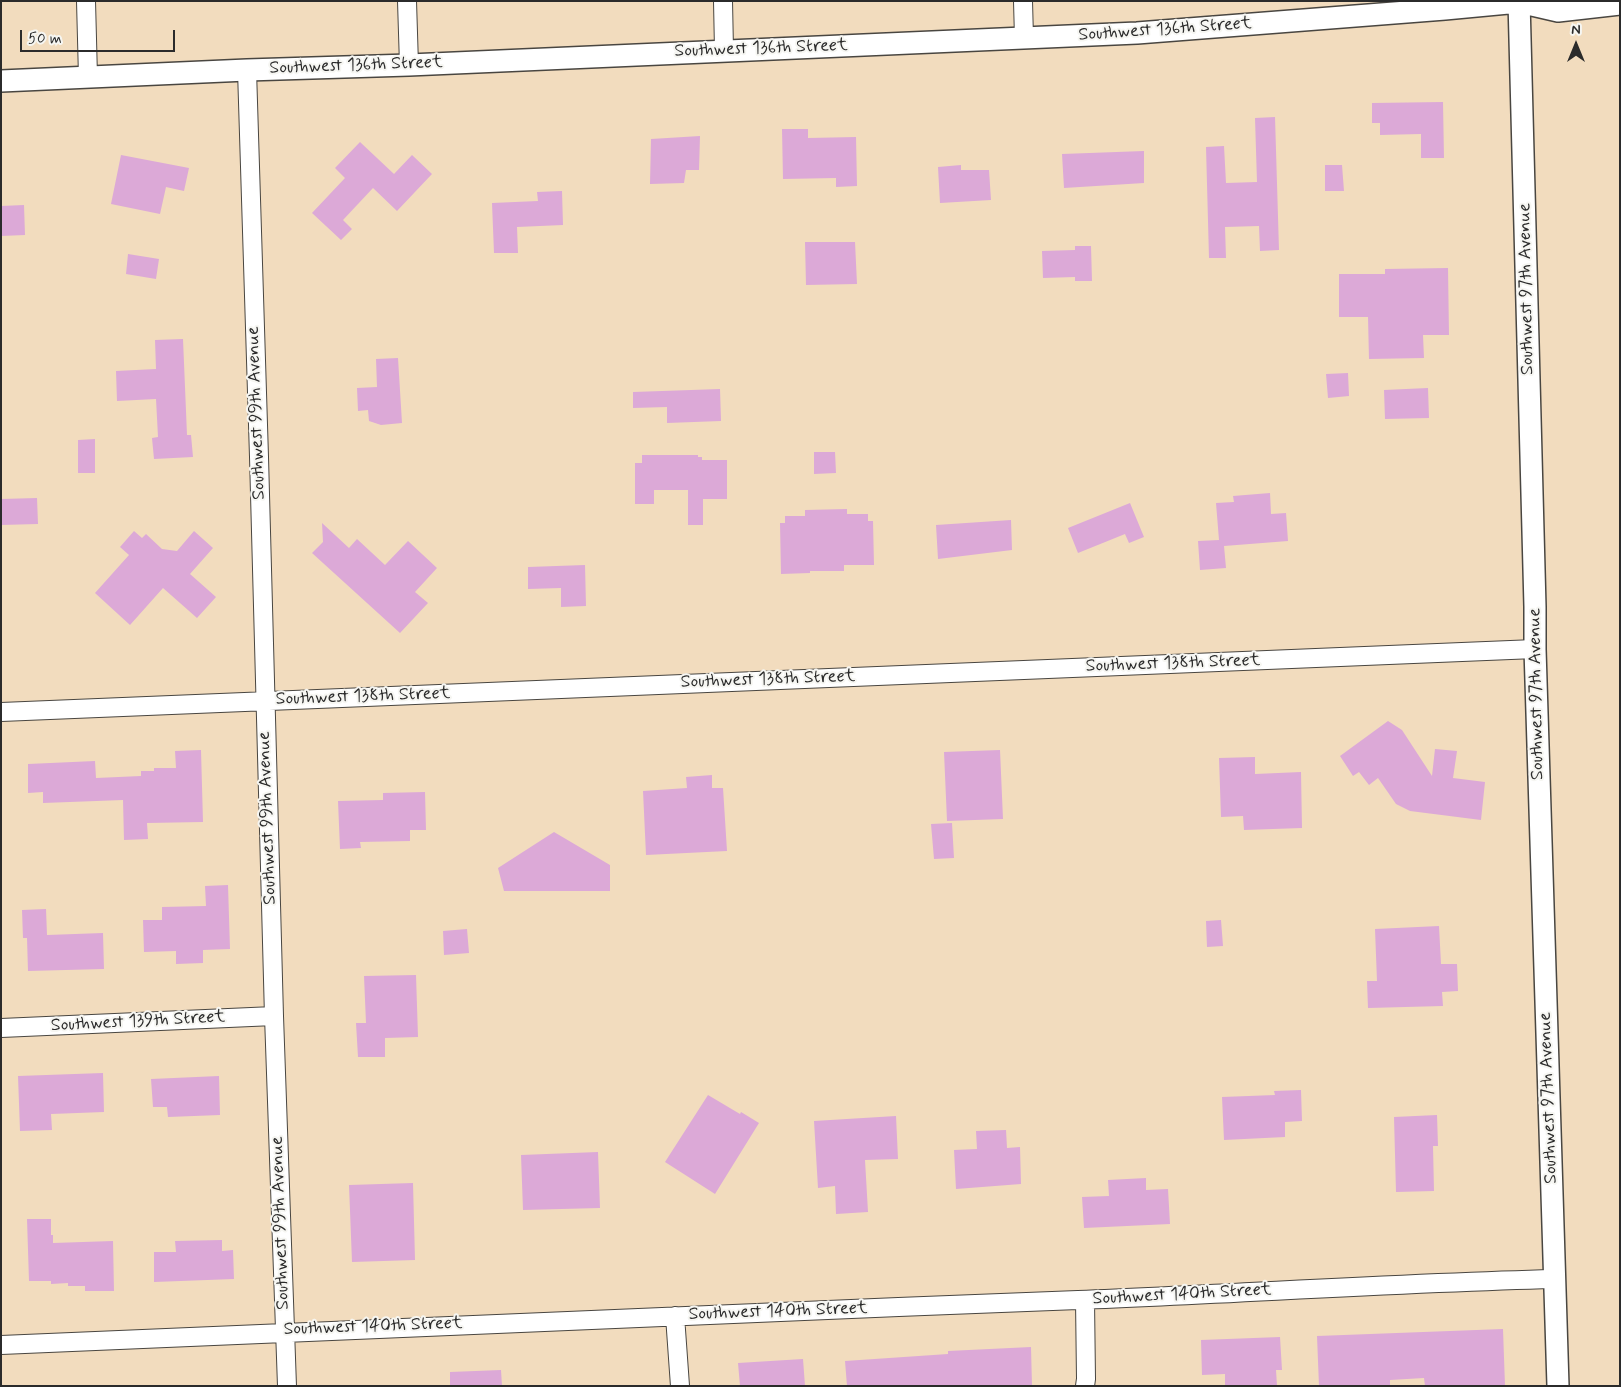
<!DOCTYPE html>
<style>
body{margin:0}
#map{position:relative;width:1621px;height:1387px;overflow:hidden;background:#f2dcbe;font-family:Mynerve,sans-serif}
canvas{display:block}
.frame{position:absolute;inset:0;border:2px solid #2b2b2b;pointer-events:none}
.north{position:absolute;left:1551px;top:20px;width:50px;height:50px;-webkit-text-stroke:4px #f6f6f2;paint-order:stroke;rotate:0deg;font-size:14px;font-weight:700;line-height:20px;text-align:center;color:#2b2b2b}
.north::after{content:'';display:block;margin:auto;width:18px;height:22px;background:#2b2b2b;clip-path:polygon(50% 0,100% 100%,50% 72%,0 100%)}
.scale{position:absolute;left:20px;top:30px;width:155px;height:22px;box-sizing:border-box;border:2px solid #2b2b2b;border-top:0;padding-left:6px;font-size:15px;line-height:18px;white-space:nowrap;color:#2b2b2b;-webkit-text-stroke:4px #f6f6f2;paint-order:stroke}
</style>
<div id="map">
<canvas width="1621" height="1387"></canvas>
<div class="frame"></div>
<div class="north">N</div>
<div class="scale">50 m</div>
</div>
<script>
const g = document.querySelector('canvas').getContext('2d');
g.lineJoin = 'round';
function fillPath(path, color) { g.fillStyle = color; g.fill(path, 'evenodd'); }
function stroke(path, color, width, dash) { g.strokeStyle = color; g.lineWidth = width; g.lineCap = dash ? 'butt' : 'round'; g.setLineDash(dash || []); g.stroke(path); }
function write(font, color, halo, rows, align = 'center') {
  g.font = font + ' Mynerve,sans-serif'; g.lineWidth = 4; g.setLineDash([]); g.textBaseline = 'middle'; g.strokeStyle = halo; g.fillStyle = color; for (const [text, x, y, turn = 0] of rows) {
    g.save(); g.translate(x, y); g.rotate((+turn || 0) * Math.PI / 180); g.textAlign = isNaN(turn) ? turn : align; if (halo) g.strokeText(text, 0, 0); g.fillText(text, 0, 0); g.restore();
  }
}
fillPath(new Path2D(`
 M 1443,102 L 1444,158 L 1421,158 L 1421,134 L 1380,135 L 1380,123 L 1372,123 L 1372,103 Z
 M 1275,117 L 1279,250 L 1260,251 L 1259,226 L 1225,227 L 1226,258 L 1209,258 L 1206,147 L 1224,146 L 1226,183 L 1257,182 L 1255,118 Z
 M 782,129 L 808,129 L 808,138 L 856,137 L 857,186 L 836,187 L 836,178 L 783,179 Z
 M 700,136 L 699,170 L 686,170 L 684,183 L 650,184 L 651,139 Z
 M 360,142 L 394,174 L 412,155 L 432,174 L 397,211 L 373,188 L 343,220 L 352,229 L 341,240 L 312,213 L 345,178 L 335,168 Z
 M 1144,151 L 1144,183 L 1064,188 L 1062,154 Z
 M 121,155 L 189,168 L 184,191 L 166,187 L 160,214 L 111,204 Z
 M 961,165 L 961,170 L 989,170 L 991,200 L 940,203 L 938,167 Z
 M 1325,165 L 1342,165 L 1344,191 L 1325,191 Z
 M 562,191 L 563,225 L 517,227 L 518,253 L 494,253 L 492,203 L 538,201 L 537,192 Z
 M 24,205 L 25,235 L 1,236 L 1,206 Z
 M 805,242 L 855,242 L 857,284 L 806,285 Z
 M 1075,246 L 1091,246 L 1092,281 L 1075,281 L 1075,277 L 1043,278 L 1042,251 L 1075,250 Z
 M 128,254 L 159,259 L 156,279 L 126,274 Z
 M 1448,268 L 1449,335 L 1423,335 L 1424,358 L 1369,359 L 1368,317 L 1339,317 L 1339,274 L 1385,274 L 1385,269 Z
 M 183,339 L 187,435 L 191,435 L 193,457 L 154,459 L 152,438 L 158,437 L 156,399 L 117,401 L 116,371 L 156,369 L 155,340 Z
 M 398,358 L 402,423 L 381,425 L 369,421 L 368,410 L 358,411 L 357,388 L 377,387 L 376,359 Z
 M 1348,373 L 1349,396 L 1328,398 L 1326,374 Z
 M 1428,388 L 1429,418 L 1385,419 L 1384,390 Z
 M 720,389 L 721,421 L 667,423 L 667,407 L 633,408 L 633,392 Z
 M 95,439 L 95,473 L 78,473 L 78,440 Z
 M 814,452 L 835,452 L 836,473 L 814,474 Z
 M 642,455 L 698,455 L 698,457 L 702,457 L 702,460 L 727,460 L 727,499 L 703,499 L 703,525 L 688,525 L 688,490 L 654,490 L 654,504 L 635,504 L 635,463 L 642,463 Z
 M 1270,493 L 1271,514 L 1286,513 L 1288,541 L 1224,546 L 1226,568 L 1200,570 L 1198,541 L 1219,540 L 1216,503 L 1234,502 L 1233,496 Z
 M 37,498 L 38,524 L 1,525 L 1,499 Z
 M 1130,503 L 1144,537 L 1129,543 L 1125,534 L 1078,553 L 1068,528 Z
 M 847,509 L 847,514 L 868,514 L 868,521 L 873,521 L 874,565 L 844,565 L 844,571 L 810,571 L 810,573 L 781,574 L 780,523 L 785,523 L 785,516 L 805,516 L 805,510 Z
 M 1011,520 L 1012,550 L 938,559 L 936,525 Z
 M 322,523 L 349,548 L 357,539 L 385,565 L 408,541 L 437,568 L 415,592 L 428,603 L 400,633 L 312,553 L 323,542 Z
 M 134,531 L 142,538 L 146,534 L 162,549 L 177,551 L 194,531 L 213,548 L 190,574 L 216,597 L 197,618 L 163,588 L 130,625 L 95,593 L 129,555 L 120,547 Z
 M 585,565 L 586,606 L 561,607 L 561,588 L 528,589 L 528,567 Z
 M 1388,721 L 1402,730 L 1432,776 L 1435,749 L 1457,751 L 1453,778 L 1485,782 L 1481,820 L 1410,811 L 1396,804 L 1378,778 L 1369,785 L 1359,772 L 1353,776 L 1340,756 Z
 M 201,750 L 203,822 L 147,823 L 148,839 L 124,840 L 123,800 L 43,803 L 43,792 L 28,793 L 28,764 L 95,761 L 96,778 L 141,776 L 141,771 L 154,771 L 154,768 L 176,768 L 175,751 Z
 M 1000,750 L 1003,819 L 947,821 L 944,752 Z
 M 1255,757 L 1255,774 L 1301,772 L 1302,828 L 1244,830 L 1243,816 L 1221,817 L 1219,758 Z
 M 712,775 L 712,788 L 723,788 L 727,851 L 646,855 L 643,791 L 687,788 L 686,777 Z
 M 425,792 L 426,830 L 410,830 L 410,841 L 360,842 L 361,848 L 340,849 L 338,801 L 383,800 L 383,793 Z
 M 952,823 L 954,858 L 934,859 L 931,824 Z
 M 554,832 L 610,865 L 610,891 L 504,891 L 498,868 Z
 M 228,885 L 230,949 L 203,950 L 203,963 L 176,964 L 176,951 L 144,952 L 143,920 L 162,920 L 162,907 L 206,906 L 205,886 Z
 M 46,909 L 47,935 L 103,933 L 104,969 L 28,971 L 27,938 L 23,938 L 22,910 Z
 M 1221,920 L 1223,946 L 1207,947 L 1206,921 Z
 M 1439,926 L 1441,964 L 1457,964 L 1458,991 L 1442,992 L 1443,1006 L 1368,1008 L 1367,981 L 1377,981 L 1375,929 Z
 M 467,929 L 469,953 L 444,955 L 443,931 Z
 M 416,975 L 418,1037 L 385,1038 L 385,1057 L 358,1057 L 356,1023 L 366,1023 L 364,976 Z
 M 103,1073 L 104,1112 L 51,1114 L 52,1130 L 20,1131 L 18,1076 Z
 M 219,1076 L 220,1115 L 168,1117 L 167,1107 L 153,1107 L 151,1079 Z
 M 1301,1090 L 1302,1121 L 1285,1122 L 1285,1137 L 1224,1140 L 1222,1097 L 1275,1095 L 1274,1091 Z
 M 708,1095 L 740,1114 L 741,1112 L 759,1123 L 715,1194 L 665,1162 Z
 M 1437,1115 L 1438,1146 L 1433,1146 L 1434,1191 L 1396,1192 L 1394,1117 Z
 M 896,1116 L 898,1159 L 865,1160 L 868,1212 L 836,1214 L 835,1186 L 818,1188 L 814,1121 Z
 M 1006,1130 L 1007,1148 L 1020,1147 L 1021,1184 L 956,1189 L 954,1150 L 977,1149 L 976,1131 Z
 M 598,1152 L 600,1208 L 523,1210 L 521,1155 Z
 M 1146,1178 L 1146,1190 L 1168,1189 L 1170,1224 L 1084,1228 L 1082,1197 L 1109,1196 L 1108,1180 Z
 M 413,1183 L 415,1260 L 352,1262 L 349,1185 Z
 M 27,1219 L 51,1219 L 51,1235 L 53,1235 L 53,1243 L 113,1241 L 114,1291 L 85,1291 L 85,1286 L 68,1286 L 68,1283 L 51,1284 L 51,1281 L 29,1281 Z
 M 222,1240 L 222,1251 L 233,1250 L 234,1279 L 154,1282 L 154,1252 L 176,1252 L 175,1241 Z
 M 1503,1329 L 1505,1386 L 1425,1386 L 1424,1378 L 1390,1380 L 1390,1386 L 1319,1386 L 1317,1336 Z
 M 1280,1337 L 1282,1370 L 1276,1370 L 1277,1386 L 1225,1386 L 1225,1374 L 1202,1375 L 1201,1340 Z
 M 1031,1347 L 1032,1386 L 847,1386 L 845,1361 L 948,1354 L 948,1351 Z
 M 803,1359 L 805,1386 L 740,1386 L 738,1363 Z
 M 501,1370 L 502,1386 L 450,1386 L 450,1372 Z`), '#dca9d7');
const minor = new Path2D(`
 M 86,1 L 88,77
 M 407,1 L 409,65
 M 723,1 L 724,50
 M 1023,1 L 1024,38
 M 247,70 L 259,457 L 274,1016 L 287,1386
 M 1,712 L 1535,649
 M 1,1028 L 274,1016
 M 1085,1300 L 1086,1379 L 1085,1386
 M 675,1316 L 680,1386
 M 1,1345 C 360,1327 719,1314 1078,1300 C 1237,1294 1395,1283 1554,1279`);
const tertiary = new Path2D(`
 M 1519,1 L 1535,607 L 1535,649 L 1558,1386
 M 1,81 L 247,70 L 409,65 L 1137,33 L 1445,9 L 1519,2 L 1558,11 L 1620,4`);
stroke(minor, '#494641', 20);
stroke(tertiary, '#494641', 24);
stroke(minor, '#fff', 18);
stroke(tertiary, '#fff', 21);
write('18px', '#2b2b2b', '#f6f6f2', [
 ["Southwest 136th Street",1165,30,-4],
 ["Southwest 136th Street",761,49,-2],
 ["Southwest 136th Street",356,66,-2],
 ["Southwest 97th Avenue",1527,289,-91],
 ["Southwest 99th Avenue",257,413,-92],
 ["Southwest 138th Street",1173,664,-2],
 ["Southwest 138th Street",768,680,-2],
 ["Southwest 97th Avenue",1537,694,-91],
 ["Southwest 138th Street",363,697,-2],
 ["Southwest 99th Avenue",268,818,-92],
 ["Southwest 139th Street",138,1022,-3],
 ["Southwest 97th Avenue",1549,1098,-92],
 ["Southwest 99th Avenue",281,1223,-92],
 ["Southwest 140th Street",1182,1295,-3],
 ["Southwest 140th Street",778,1312,-2],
 ["Southwest 140th Street",373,1327,-2]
]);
</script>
